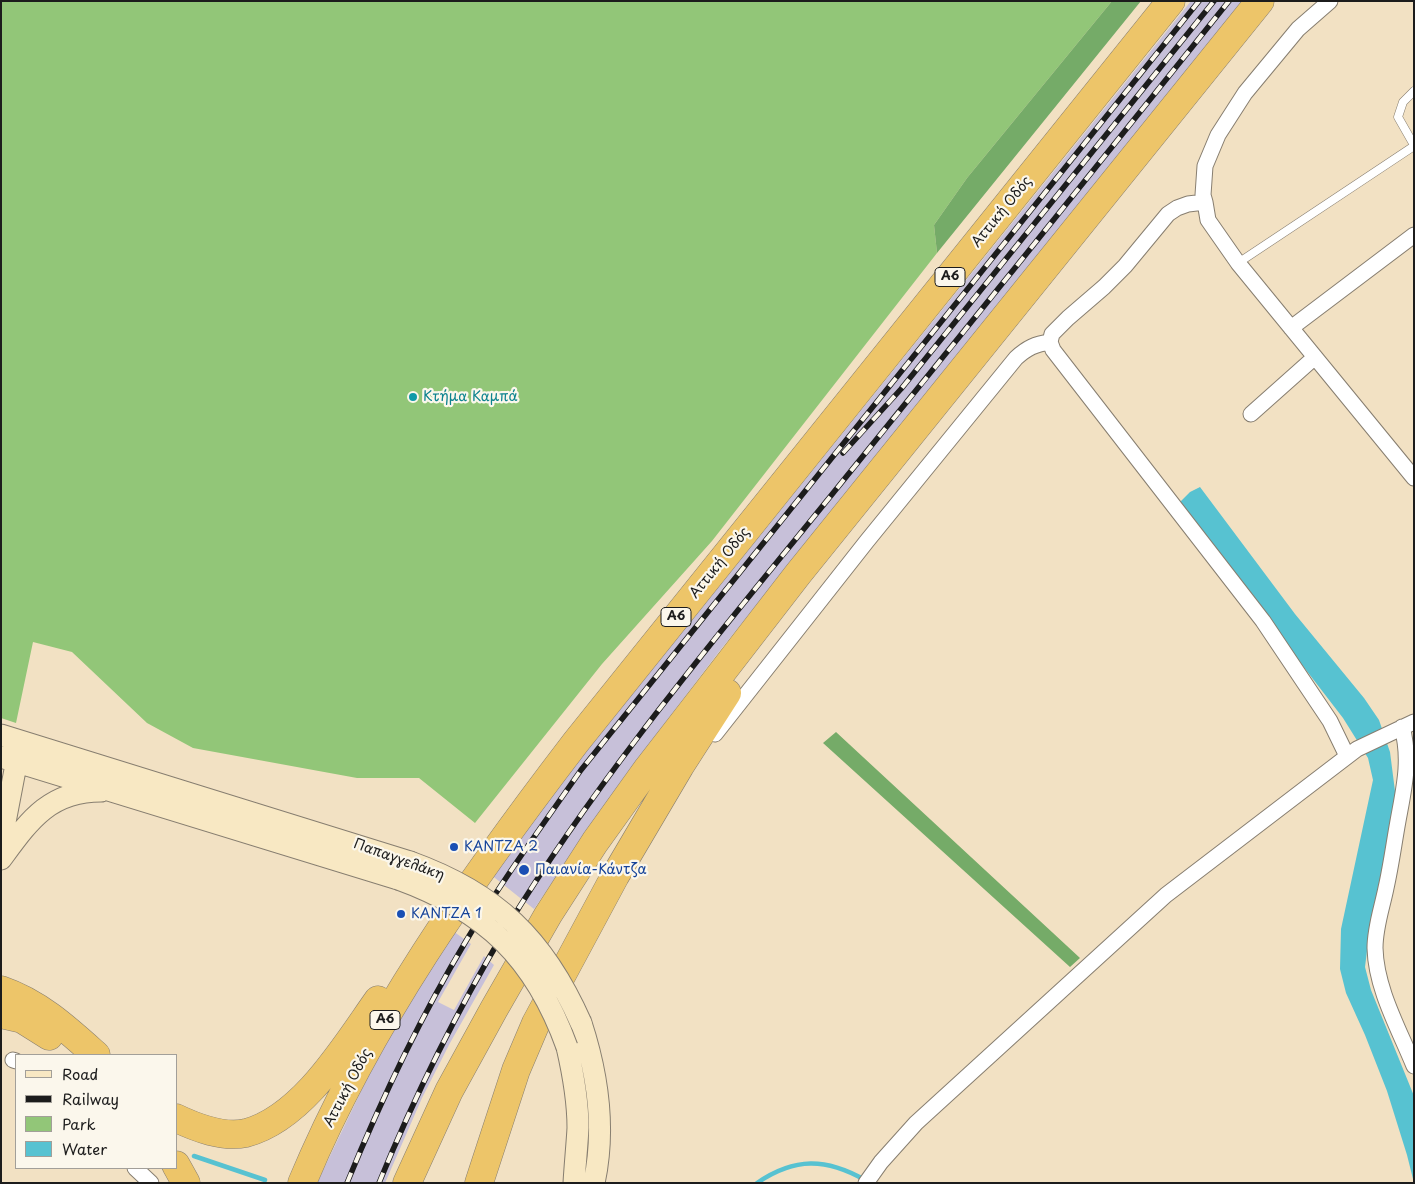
<!DOCTYPE html>
<meta charset="utf-8">
<style>
body{margin:0}
#map{position:relative;width:1415px;height:1184px;overflow:hidden;background:#f2e1c3;font-family:"Playpen Sans",sans-serif}
canvas{display:block}
.frame{position:absolute;inset:0;border:2px solid #1c1c1c;pointer-events:none}
.legend{position:absolute;left:15px;top:1054px;width:162px;height:115px;box-sizing:border-box;background:#fbf7ec;border:1px solid #a29f99;margin:0;padding:6px 9px;list-style:none;font-size:15px;color:#1c1c1c}
.legend li{display:flex;align-items:center;gap:10px;height:25px}
.legend b{width:25px;border:1px solid #a29f99}
</style>
<div id="map">
<canvas width="1415" height="1184"></canvas>
<div class="frame"></div>
<ul class="legend">
<li><b style="height:6px;background:#f8e8c3"></b>Road</li>
<li><b style="height:6px;background:#1c1c1c"></b>Railway</li>
<li><b style="height:14px;background:#92c678"></b>Park</li>
<li><b style="height:14px;background:#57c2d1"></b>Water</li>
</ul>
</div>
<script>
const g = document.querySelector('canvas').getContext('2d');
g.lineJoin = 'round';
function fillPath(path, color) { g.fillStyle = color; g.fill(path, 'evenodd'); }
function stroke(path, color, width, dash) { g.strokeStyle = color; g.lineWidth = width; g.lineCap = dash ? 'butt' : 'round'; g.setLineDash(dash || []); g.stroke(path); }
function write(font, color, halo, rows, align = 'center') {
  g.font = font + ' "Playpen Sans",sans-serif'; g.lineWidth = 4.5; g.setLineDash([]); g.textBaseline = 'middle'; g.strokeStyle = halo; g.fillStyle = color; for (const [text, x, y, turn = 0] of rows) {
    g.save(); g.translate(x, y); g.rotate((+turn || 0) * Math.PI / 180); g.textAlign = isNaN(turn) ? turn : align; if (halo) g.strokeText(text, 0, 0); g.fillText(text, 0, 0); g.restore();
  }
}
fillPath(new Path2D(`
 M 1191,1 L 1243,1 L 721,649 L 626,774 L 534,909 L 490,874 L 581,758 Z
 M 453,931 L 471,944 L 438,1002 L 454,1010 L 484,956 L 494,965 L 450,1043 L 422,1098 L 385,1183 L 317,1183 L 377,1058 Z`), '#c7c0d9');
fillPath(new Path2D(`
 M 1,1 L 1112,1 L 967,178 L 934,225 L 937,253 L 712,541 L 602,664 L 475,823 L 419,778 L 357,778 L 193,748 L 147,723 L 72,652 L 33,642 L 16,723 L 1,718 Z`), '#92c678');
fillPath(new Path2D(`
 M 1112,1 L 1141,1 L 937,253 L 934,225 L 967,178 Z
 M 836,732 L 1080,958 L 1070,967 L 823,743 Z`), '#75ab68');
fillPath(new Path2D(`
 M 1200,487 L 1295,614 L 1364,698 L 1379,720 L 1390,752 L 1396,799 L 1392,829 L 1371,919 L 1365,967 L 1371,990 L 1414,1096 L 1414,1183 L 1407,1155 L 1387,1091 L 1365,1035 L 1346,993 L 1340,969 L 1341,929 L 1373,780 L 1368,758 L 1343,718 L 1178,504 L 1190,492 Z`), '#57c2d1');
stroke(new Path2D(`
 M 194,1156 L 265,1180
 M 757,1183 C 795,1157 826,1158 865,1180`), '#57c2d1', 4.5);
const lane = new Path2D(`
 M 1414,91 L 1403,102 L 1398,117 L 1414,145
 M 1238,263 L 1414,146`);
const street = new Path2D(`
 M 1330,1 L 1298,29 L 1245,93 L 1218,135 L 1205,166 L 1203,195 L 1205,202 L 1208,220 L 1238,263 L 1414,478
 M 1205,202 L 1188,204 L 1177,208 L 1168,214 L 1125,266 L 1104,287 L 1068,318 L 1052,334 L 1050,342 L 1053,350 L 1263,621 L 1330,721 L 1347,756
 M 1291,328 L 1414,235
 M 1251,414 L 1315,357
 M 1402,727 C 1411,760 1404,788 1398,821 C 1394,843 1391,866 1386,888 C 1382,908 1375,927 1375,948 C 1376,989 1399,1029 1414,1066
 M 715,734 L 867,541 L 1016,358 C 1027,348 1035,344 1050,342
 M 13,1060 L 16,1061
 M 135,1168 L 151,1183
 M 866,1183 L 881,1162 L 916,1123 L 1166,895 L 1357,749 L 1414,722`);
const secondary = new Path2D(`
 M 1,735 L 410,862
 M 1,757 L 398,879
 M 1,843 L 19,749
 M 1,859 C 29,821 49,791 101,791
 M 581,1023 C 598,1075 606,1128 594,1183
 M 567,1047 C 573,1073 578,1100 578,1128 C 577,1146 575,1165 574,1183`);
const highway = new Path2D(`
 M 1,990 C 39,1003 67,1029 96,1055
 M 1,1014 L 22,1019 L 49,1036
 M 176,1118 C 197,1128 223,1138 246,1133 C 303,1118 346,1045 378,1000
 M 176,1165 L 186,1183
 M 302,1183 C 369,1022 471,879 576,742 L 1171,1
 M 407,1183 L 449,1091 L 494,1009 L 548,915 L 595,842 L 648,768 L 798,574 L 1260,1
 M 479,1183 L 516,1070 L 536,1023 L 615,876 L 680,766 L 727,693`);
stroke(lane, '#877e70', 9);
stroke(street, '#877e70', 17);
stroke(secondary, '#877e70', 23);
stroke(highway, '#877e70', 29);
stroke(lane, '#fff', 8);
stroke(street, '#fff', 15);
stroke(secondary, '#f8e8c3', 21);
stroke(highway, '#edc569', 28);
const rail = new Path2D(`
 M 843,453 L 901,389 L 1214,1
 M 347,1183 C 381,1100 420,1018 466,941 C 501,882 542,826 581,770 L 1199,1
 M 379,1183 C 415,1095 458,1009 507,927 C 604,768 726,626 842,482 C 972,322 1100,162 1229,1`);
stroke(rail, '#1c1c1c', 5.5);
stroke(rail, '#fbf7ec', 4, [11]);
const secondaryBridge = new Path2D(`
 M 410,862 C 496,893 544,939 581,1023
 M 398,879 C 486,911 535,958 567,1047`);
stroke(secondaryBridge, '#877e70', 23, []);
stroke(secondaryBridge, '#f8e8c3', 21);
for (const [x, y, r, color] of [
 [413,397,5,"#0f9aa8"],
 [454,847,5,"#1a4fb4"],
 [524,870,6,"#1a4fb4"],
 [401,914,5,"#1a4fb4"]
]) { const dot = new Path2D(); dot.arc(x, y, r, 0, 2 * Math.PI); g.fillStyle = color; g.fill(dot); stroke(dot, '#fbf7ec', 2); }
for (const [x, y, w] of [
 [950,277,30],
 [676,617,30],
 [385,1020,30]
]) { const box = new Path2D(); box.roundRect(x - w / 2, y - 9.5, w, 19, 4); g.fillStyle = '#fbf7ec'; g.fill(box); stroke(box, '#1c1c1c', 1); }
write('bold 12px', '#1c1c1c', null, [
 ["Α6",950,277],
 ["Α6",676,617],
 ["Α6",385,1020]
]);
write('14px', '#1c1c1c', '#fbf7ec', [
 ["Αττική Οδός",1002,212,-51],
 ["Αττική Οδός",720,563,-51],
 ["Παπαγγελάκη",399,860,20],
 ["Αττική Οδός",348,1088,-62]
]);
write('14px', '#0d838f', '#fbf7ec', [
 ["Kτήμα Καμπά",423,397]
], 'left');
write('14px', '#164399', '#fbf7ec', [
 ["ΚΑΝΤΖΑ 2",464,847],
 ["Παιανία-Κάντζα",535,870],
 ["ΚΑΝΤΖΑ 1",411,914]
], 'left');
</script>
